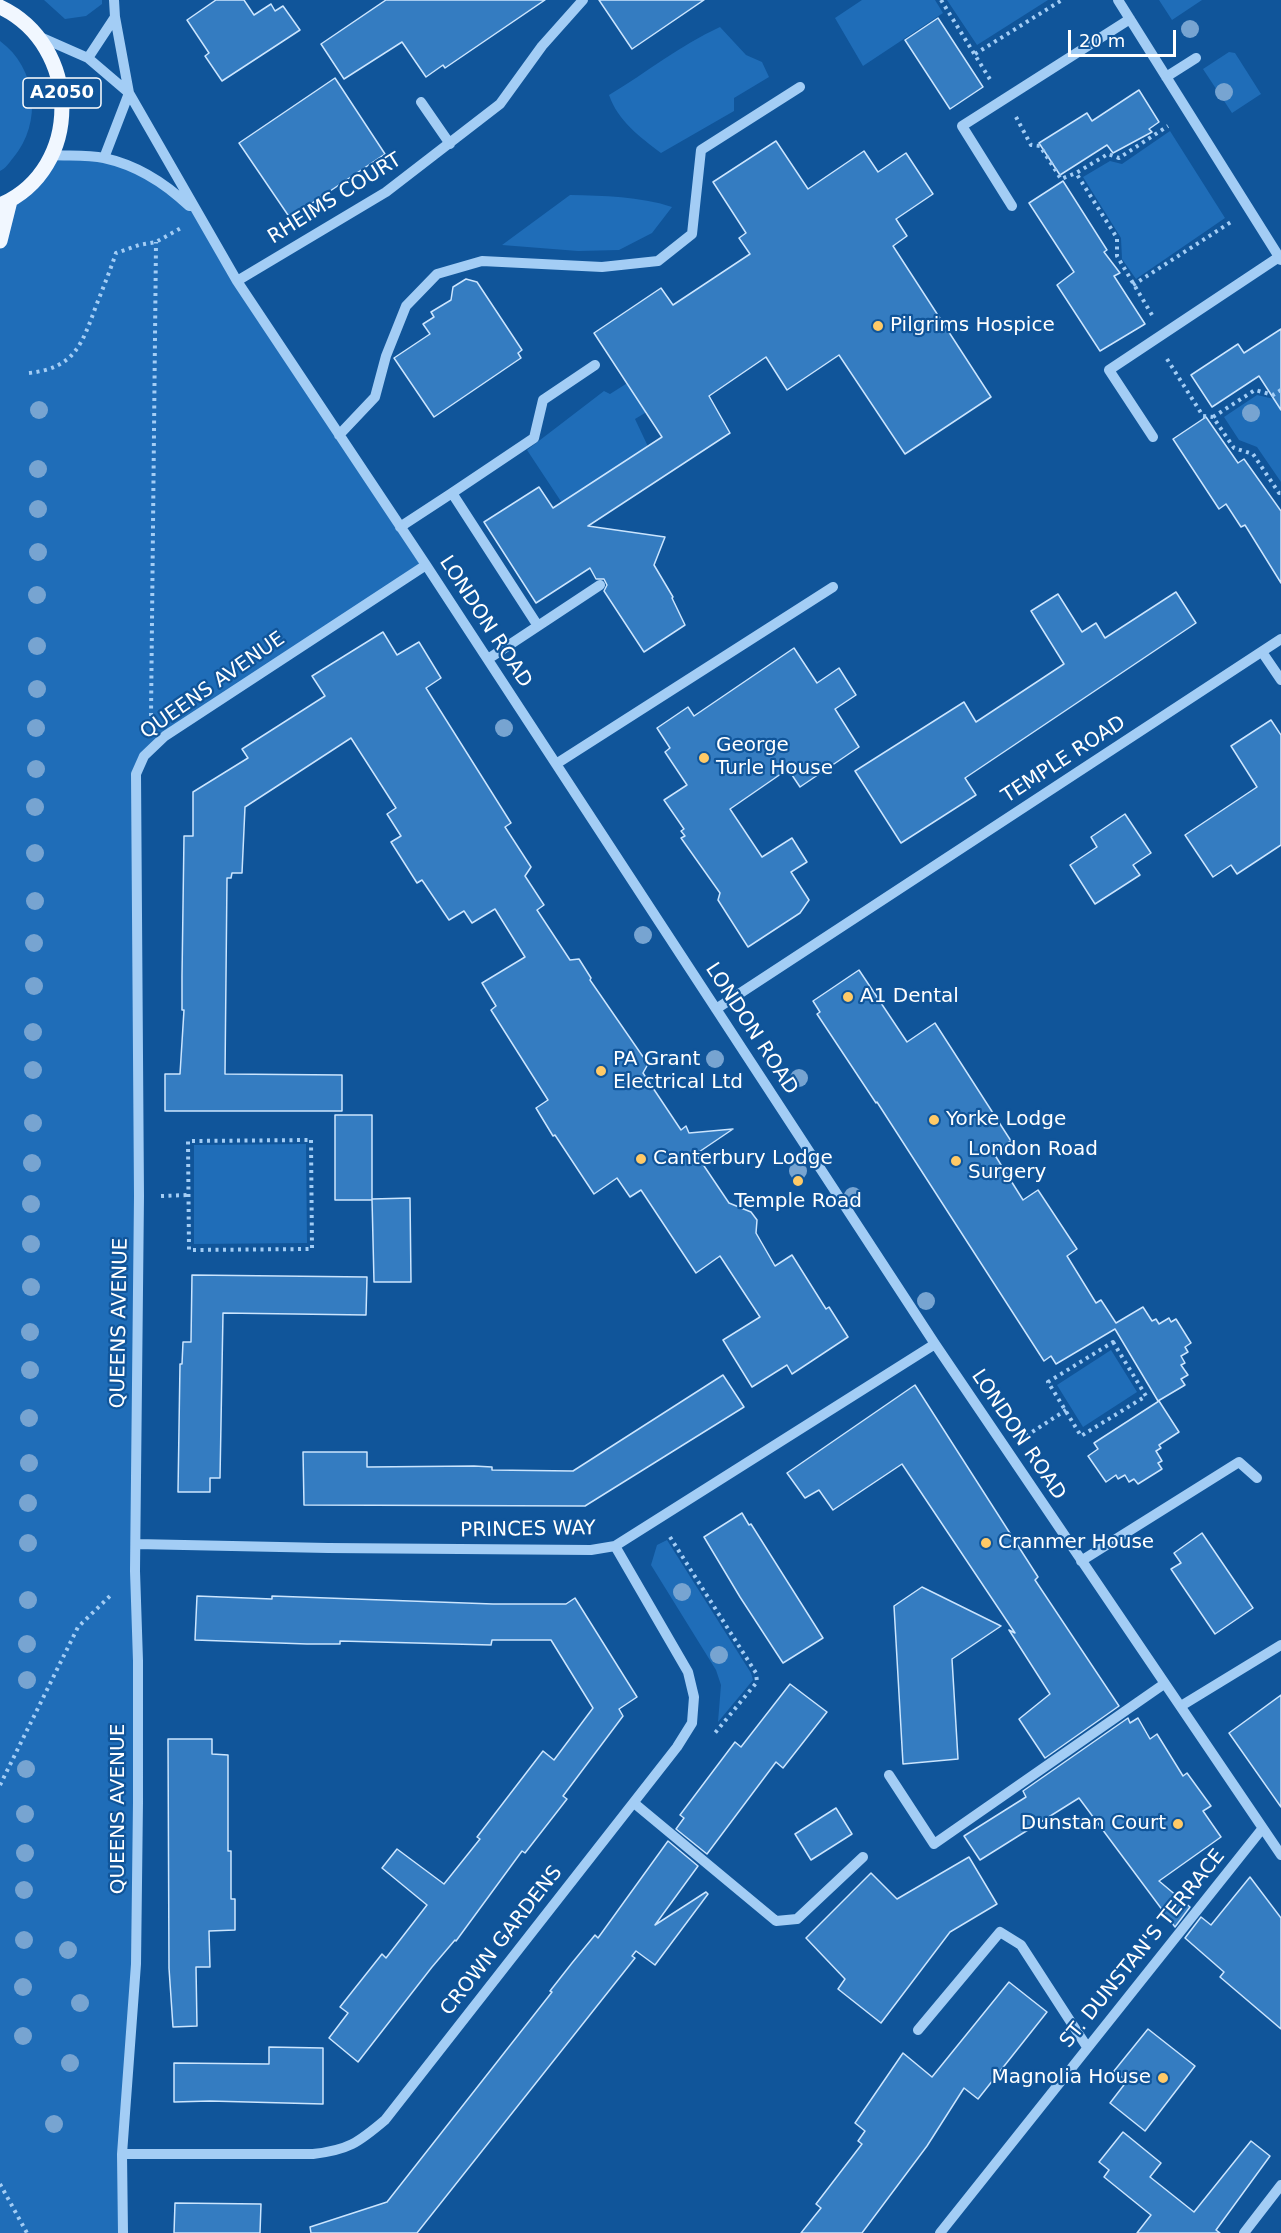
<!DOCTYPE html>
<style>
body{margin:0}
#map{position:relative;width:1281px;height:2233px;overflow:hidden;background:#10559a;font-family:"DejaVu Sans",sans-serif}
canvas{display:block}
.scale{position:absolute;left:1068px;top:30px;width:108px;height:27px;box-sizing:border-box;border:3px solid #fff;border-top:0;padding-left:8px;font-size:18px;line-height:21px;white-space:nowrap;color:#fff;-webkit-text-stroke:4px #10559a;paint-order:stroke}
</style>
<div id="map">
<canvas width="1281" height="2233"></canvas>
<div class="scale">20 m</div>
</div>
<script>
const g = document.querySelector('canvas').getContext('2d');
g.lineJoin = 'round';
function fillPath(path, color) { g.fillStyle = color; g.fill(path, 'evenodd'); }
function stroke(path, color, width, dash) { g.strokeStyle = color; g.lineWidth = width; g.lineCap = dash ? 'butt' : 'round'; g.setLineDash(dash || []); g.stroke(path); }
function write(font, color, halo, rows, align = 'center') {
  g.font = font + ' "DejaVu Sans",sans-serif'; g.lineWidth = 4.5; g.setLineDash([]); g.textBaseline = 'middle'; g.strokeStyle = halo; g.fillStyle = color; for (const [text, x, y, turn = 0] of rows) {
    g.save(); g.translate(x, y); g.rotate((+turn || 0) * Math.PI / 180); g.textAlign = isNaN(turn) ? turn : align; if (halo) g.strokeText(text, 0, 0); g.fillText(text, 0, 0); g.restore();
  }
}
fillPath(new Path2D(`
 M 44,0 L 102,0 L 102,4 L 86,16 L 65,19 Z
 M 862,0 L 935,0 L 943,13 L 863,66 L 835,18 Z
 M 947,0 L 1048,0 L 977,45 Z
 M 1159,0 L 1202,0 L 1172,20 Z
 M 720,27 L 746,55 L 762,62 L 769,77 L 734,98 L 734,111 L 661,153 C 640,137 618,121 609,95 C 646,73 680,45 720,27 Z
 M 0,41 C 37,68 43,123 13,158 C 9,163 6,168 0,171 Z
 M 1229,52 L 1235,53 L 1261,94 L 1232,113 L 1203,69 Z
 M 1170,131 L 1225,218 L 1136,279 L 1122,259 L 1121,238 L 1083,177 L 1110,161 L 1122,164 Z
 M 52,155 L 104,158 L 140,171 L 199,217 L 426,565 L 151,749 L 137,781 L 138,1802 L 123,2233 L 0,2233 L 0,241 L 10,201 Z
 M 570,195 C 604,196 639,196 672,207 L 652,233 L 619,250 L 578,251 L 502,245 Z
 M 664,360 L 665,401 L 635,419 L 652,455 L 566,509 L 527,450 L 604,391 L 610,394 Z
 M 1281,394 L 1281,482 L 1257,447 L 1239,440 L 1224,417 L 1257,395 L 1274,399 Z
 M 306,1144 L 307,1243 L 194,1244 L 194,1145 Z
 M 1111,1350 L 1137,1392 L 1083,1427 L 1057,1385 Z
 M 667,1540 L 751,1673 L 753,1680 L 718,1722 L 721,1685 L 716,1670 L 651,1565 L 657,1545 Z`), '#1f6db8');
const building = new Path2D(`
 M 216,0 L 244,0 L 254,15 L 271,4 L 275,11 L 283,6 L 300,30 L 222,81 L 205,56 L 209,53 L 187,20 Z
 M 386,0 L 545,0 L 445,68 L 443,65 L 426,77 L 402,42 L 344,79 L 321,44 Z
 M 599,0 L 704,0 L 632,49 Z
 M 938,18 L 983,87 L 950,109 L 905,40 Z
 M 335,78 L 385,154 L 290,218 L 239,143 Z
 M 1139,90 L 1159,122 L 1149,129 L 1152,132 L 1113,153 L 1107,145 L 1060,175 L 1039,143 L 1087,113 L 1092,121 Z
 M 776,141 L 808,189 L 864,151 L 878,172 L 906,153 L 933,194 L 896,219 L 907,236 L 893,246 L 991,397 L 905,454 L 839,355 L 787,390 L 766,357 L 709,396 L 730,433 L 588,526 L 665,537 L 654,565 L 673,597 L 672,598 L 685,625 L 644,652 L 604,591 L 607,585 L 604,579 L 596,579 L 590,568 L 536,603 L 484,522 L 539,487 L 553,508 L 662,437 L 594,333 L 661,288 L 673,305 L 750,254 L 739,238 L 746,233 L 713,182 Z
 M 1063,181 L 1107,250 L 1104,252 L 1120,273 L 1114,276 L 1145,324 L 1100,351 L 1057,285 L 1074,272 L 1029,203 Z
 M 466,279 L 477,282 L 522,350 L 518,353 L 521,358 L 434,417 L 394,358 L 430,334 L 423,324 L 434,317 L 431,312 L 451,300 L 453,287 Z
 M 1281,329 L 1281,410 L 1259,376 L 1212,407 L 1191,375 L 1238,344 L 1244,353 Z
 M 1206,417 L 1238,463 L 1244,459 L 1281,511 L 1281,583 L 1245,525 L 1241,527 L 1226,504 L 1219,509 L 1173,439 Z
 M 1176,592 L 1196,623 L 965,778 L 976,795 L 901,843 L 855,771 L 964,702 L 976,722 L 1064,664 L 1031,611 L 1058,594 L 1082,632 L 1096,623 L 1105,638 Z
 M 383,632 L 397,655 L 419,642 L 441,678 L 426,688 L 511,823 L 505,827 L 531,867 L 525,876 L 544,905 L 537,910 L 570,960 L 579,959 L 591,978 L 590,980 L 648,1064 L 643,1073 L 681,1130 L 686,1126 L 689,1133 L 733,1129 L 696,1154 L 729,1203 L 751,1212 L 757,1220 L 756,1233 L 775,1266 L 792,1255 L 826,1309 L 829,1307 L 848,1337 L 792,1374 L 787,1365 L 752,1387 L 723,1340 L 760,1317 L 720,1256 L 696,1273 L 641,1190 L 630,1197 L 617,1178 L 594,1194 L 555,1135 L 553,1136 L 536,1108 L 548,1100 L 491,1010 L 496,1006 L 482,983 L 525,957 L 495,909 L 472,923 L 464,911 L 449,920 L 422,880 L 417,883 L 391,842 L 401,836 L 387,814 L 396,808 L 351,738 L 245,807 L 242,873 L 232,873 L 231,878 L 227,878 L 225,1074 L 342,1075 L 342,1111 L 165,1111 L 165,1074 L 180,1074 L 184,1010 L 182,1010 L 182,976 L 184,836 L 193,836 L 193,792 L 248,758 L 242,749 L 325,696 L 312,676 Z
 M 794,648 L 817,683 L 839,668 L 856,695 L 835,709 L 859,747 L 800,787 L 788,769 L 730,809 L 762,857 L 792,838 L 807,862 L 791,872 L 809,900 L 800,913 L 748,947 L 718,900 L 720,893 L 681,838 L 685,836 L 681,831 L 684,829 L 664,800 L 687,785 L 665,752 L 670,748 L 657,728 L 688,707 L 694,716 Z
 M 1271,720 L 1281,735 L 1281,845 L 1237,874 L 1231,865 L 1213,877 L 1185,835 L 1257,787 L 1231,746 Z
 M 1125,814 L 1151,853 L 1133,865 L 1140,875 L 1095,904 L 1070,865 L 1097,847 L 1091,837 Z
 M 859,970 L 907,1042 L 935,1023 L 1011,1141 L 993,1152 L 1023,1200 L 1038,1190 L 1077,1249 L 1067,1256 L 1096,1303 L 1101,1300 L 1116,1323 L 1143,1307 L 1152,1321 L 1156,1319 L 1159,1324 L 1169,1318 L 1171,1322 L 1176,1319 L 1191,1343 L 1185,1347 L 1188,1352 L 1181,1356 L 1185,1363 L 1181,1365 L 1188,1375 L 1181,1379 L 1185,1385 L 1158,1401 L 1115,1329 L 1056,1364 L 1051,1356 L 1044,1361 L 877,1102 L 876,1103 L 817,1014 L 820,1012 L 813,1001 Z
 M 335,1115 L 372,1115 L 372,1200 L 335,1200 Z
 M 410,1198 L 411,1282 L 374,1282 L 372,1199 Z
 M 192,1275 L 367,1277 L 366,1315 L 223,1313 L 220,1478 L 210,1478 L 210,1492 L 178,1492 L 180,1364 L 182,1364 L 183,1342 L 191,1342 Z
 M 723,1375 L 744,1407 L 585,1506 L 304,1505 L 303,1452 L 367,1452 L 367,1467 L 474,1466 L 492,1467 L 492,1470 L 573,1471 Z
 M 915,1385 L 1038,1577 L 1035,1580 L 1119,1706 L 1045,1758 L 1019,1719 L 1050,1694 L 1009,1630 L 1015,1633 L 902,1464 L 833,1510 L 819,1490 L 805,1498 L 787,1473 Z
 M 1159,1401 L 1179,1432 L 1159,1445 L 1161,1448 L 1156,1451 L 1162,1461 L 1158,1463 L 1162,1469 L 1138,1484 L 1134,1479 L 1129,1482 L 1125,1475 L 1118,1479 L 1116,1475 L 1106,1482 L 1088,1456 L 1098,1449 L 1094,1443 Z
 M 742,1513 L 749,1525 L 751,1524 L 823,1638 L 783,1663 L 740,1597 L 704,1537 Z
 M 1202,1533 L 1253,1608 L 1215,1634 L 1171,1569 L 1181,1563 L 1174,1553 Z
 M 922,1587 L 1001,1626 L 952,1659 L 958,1759 L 903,1764 L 894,1606 Z
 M 197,1596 L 272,1599 L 272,1596 L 493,1604 L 566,1604 L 575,1598 L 637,1697 L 619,1709 L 623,1716 L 563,1796 L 567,1799 L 525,1853 L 522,1851 L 456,1941 L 455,1940 L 432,1967 L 358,2062 L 329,2038 L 348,2013 L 340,2007 L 382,1954 L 386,1958 L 427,1905 L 382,1868 L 397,1849 L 444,1884 L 480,1839 L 477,1837 L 543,1751 L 554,1760 L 593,1708 L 551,1640 L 492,1640 L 491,1645 L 340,1641 L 340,1644 L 307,1644 L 195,1640 Z
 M 790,1684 L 827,1712 L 783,1768 L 776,1762 L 707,1854 L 676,1829 L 684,1818 L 680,1815 L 735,1742 L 741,1747 Z
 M 1281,1695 L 1281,1807 L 1229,1733 Z
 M 1128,1718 L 1130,1723 L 1138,1718 L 1150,1739 L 1157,1734 L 1183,1776 L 1187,1773 L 1211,1806 L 1203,1811 L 1221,1837 L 1159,1881 L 1190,1907 L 1175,1927 L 1079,1798 L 980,1860 L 964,1836 L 1026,1797 L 1023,1791 Z
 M 168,1739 L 212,1739 L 212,1754 L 228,1755 L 228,1851 L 231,1851 L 231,1899 L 235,1899 L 235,1930 L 209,1931 L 210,1967 L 196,1967 L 197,2026 L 173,2027 L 169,1968 Z
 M 836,1808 L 852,1834 L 811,1860 L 795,1834 Z
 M 668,1841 L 698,1866 L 655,1925 L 706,1892 L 708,1894 L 655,1965 L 636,1951 L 632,1956 L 635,1958 L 417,2233 L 311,2233 L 310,2227 L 387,2202 L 552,1992 L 550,1991 L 572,1963 L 595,1935 L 598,1938 Z
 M 969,1857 L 997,1904 L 950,1932 L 881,2023 L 838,1989 L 845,1979 L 806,1938 L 871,1873 L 897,1899 Z
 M 1250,1877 L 1281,1918 L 1281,2029 L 1220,1977 L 1224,1972 L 1185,1938 L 1201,1917 L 1211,1925 Z
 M 1009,1982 L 1047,2012 L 978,2099 L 964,2088 L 927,2146 L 862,2233 L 801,2233 L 821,2208 L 816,2204 L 862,2144 L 858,2141 L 865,2131 L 855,2123 L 903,2053 L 932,2077 Z
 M 1148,2029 L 1195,2066 L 1145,2131 L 1110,2103 L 1127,2081 L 1114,2071 Z
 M 269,2047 L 323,2048 L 323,2104 L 210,2101 L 174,2102 L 174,2063 L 269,2064 Z
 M 1123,2132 L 1161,2163 L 1150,2177 L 1194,2212 L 1251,2141 L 1270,2156 L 1216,2230 L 1220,2233 L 1137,2233 L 1151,2215 L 1104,2177 L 1109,2170 L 1099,2162 Z
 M 175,2203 L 261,2204 L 260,2233 L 174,2233 Z`);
fillPath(building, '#347cc1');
stroke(building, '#cbe5fe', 1.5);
stroke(new Path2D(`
 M 941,0 L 991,81
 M 975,54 L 1062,0
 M 1016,117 L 1031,145 L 1040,146 L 1061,179 L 1076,173
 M 1133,285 L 1231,222
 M 1152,315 L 1117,256 L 1117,238 L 1076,173 L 1108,154 L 1119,158 L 1168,126
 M 1167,359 L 1203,416 L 1213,417 L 1234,448 L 1253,454 L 1279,493 L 1281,493
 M 29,373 C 75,368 82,344 96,306 C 103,288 110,271 116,253 L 139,245 L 156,242 L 181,228
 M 1213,417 L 1255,390 L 1273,395 L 1281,390
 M 151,716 L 156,242
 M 311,1140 L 312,1249 L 189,1250 L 188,1141 Z
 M 161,1196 L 189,1195
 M 1113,1342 L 1146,1396 L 1081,1436 L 1048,1382 Z
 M 1026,1436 L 1066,1410
 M 670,1537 L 756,1673 L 757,1682 L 715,1733
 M 0,1785 L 78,1627 L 111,1595
 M 0,2184 L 27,2233`), '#a3cdf5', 4, [3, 4.5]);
stroke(new Path2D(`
 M 1118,0 L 1281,260
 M 38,36 L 88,58 L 129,93 L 237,281 L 426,565 L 935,1344 L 1281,1855
 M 88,58 L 115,17
 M 1166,77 L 1196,58
 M 421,102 L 450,144
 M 52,155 C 69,156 88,155 104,158 C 136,165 166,184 189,206
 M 104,158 L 129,93 L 115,17 L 114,0
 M 1012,206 L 962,126 L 1130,19
 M 237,281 L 386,192 L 500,104 L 542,46 L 583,0
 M 339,435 L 375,397 L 386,356 L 406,306 L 437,274 L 482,261 L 602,267 L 658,261 L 692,234 L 701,150 L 800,87
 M 1153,437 L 1109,370 L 1279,257
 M 452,493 L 534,438 L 543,400 L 595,365
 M 400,527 L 452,493 L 538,626 L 488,659
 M 538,626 L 600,585
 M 1262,652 L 1281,680
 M 556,764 L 833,587
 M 716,1009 L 1281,639
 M 136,1544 L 328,1548 L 591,1550 L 615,1546 L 935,1344
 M 1081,1561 L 1239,1462 L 1257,1478
 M 1181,1706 L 1281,1645
 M 889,1775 L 934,1844 L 1164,1684
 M 634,1803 L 776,1921 L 797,1919 L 863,1857
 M 918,2030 L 1000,1932 L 1021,1945 L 1087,2047
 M 122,2154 L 313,2154 C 348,2150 358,2143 385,2120 L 677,1747 L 692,1723 L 694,1697 L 688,1672 L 615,1546
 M 123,2233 L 122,2154 L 136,1964 L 138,1802 L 138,1661 L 135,1571 L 139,1196 L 136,774 L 144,756 L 165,736 L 426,565
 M 940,2233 L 1262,1829
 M 1244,2233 L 1281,2185`), '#a3cdf5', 10);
stroke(new Path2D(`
 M 0,7 C 81,45 84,169 0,205
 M 0,241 L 10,201`), '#f1f7ff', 15);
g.fillStyle = '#77a4d1';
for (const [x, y] of [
 [1190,29],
 [1224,92],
 [39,410],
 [1251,413],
 [38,469],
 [38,509],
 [38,552],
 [37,595],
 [37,646],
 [37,689],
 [36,728],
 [504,728],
 [36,769],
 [35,807],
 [35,853],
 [35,901],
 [643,935],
 [34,943],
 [34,986],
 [33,1032],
 [715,1059],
 [33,1070],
 [799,1078],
 [33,1123],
 [32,1163],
 [798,1171],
 [853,1196],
 [31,1204],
 [31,1244],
 [31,1287],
 [926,1301],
 [30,1332],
 [30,1370],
 [29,1418],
 [29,1463],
 [28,1503],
 [28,1543],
 [682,1592],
 [28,1600],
 [27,1644],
 [719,1655],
 [27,1680],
 [26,1769],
 [25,1814],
 [25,1853],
 [24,1890],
 [24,1940],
 [68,1950],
 [23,1987],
 [80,2003],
 [23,2036],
 [70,2063],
 [54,2124]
]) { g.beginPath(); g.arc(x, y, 9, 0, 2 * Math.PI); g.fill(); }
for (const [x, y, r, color] of [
 [878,326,6,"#ffca67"],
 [704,758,6,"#ffca67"],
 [848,997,6,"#ffca67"],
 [601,1071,6,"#ffca67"],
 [934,1120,6,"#ffca67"],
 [641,1159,6,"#ffca67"],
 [956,1161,6,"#ffca67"],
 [798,1181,6,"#ffca67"],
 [986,1543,6,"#ffca67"],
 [1178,1824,6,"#ffca67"],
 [1163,2078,6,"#ffca67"]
]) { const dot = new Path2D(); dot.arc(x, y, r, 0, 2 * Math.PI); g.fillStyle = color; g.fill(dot); stroke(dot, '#10559a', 2); }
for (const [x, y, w] of [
 [62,93,78]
]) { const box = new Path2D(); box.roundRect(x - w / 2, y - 15, w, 30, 4.5); g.fillStyle = '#10559a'; g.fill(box); stroke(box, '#fff', 1.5); }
write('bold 18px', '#fff', null, [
 ["A2050",62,93]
]);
write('20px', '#fff', '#10559a', [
 ["RHEIMS COURT",335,199,-32],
 ["LONDON ROAD",485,622,57],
 ["QUEENS AVENUE",213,686,-35],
 ["TEMPLE ROAD",1064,760,-33],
 ["LONDON ROAD",751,1029,57],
 ["QUEENS AVENUE",120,1323,-89],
 ["LONDON ROAD",1018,1435,56],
 ["PRINCES WAY",528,1530,-1],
 ["QUEENS AVENUE",119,1809,-90],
 ["CROWN GARDENS",502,1941,-52],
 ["ST. DUNSTAN'S TERRACE",1143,1949,-51]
]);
write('20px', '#fff', '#10559a', [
 ["Pilgrims Hospice",890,326],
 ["George",716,746],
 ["Turle House",716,769],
 ["A1 Dental",860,997],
 ["PA Grant",613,1060],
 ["Electrical Ltd",613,1083],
 ["Yorke Lodge",946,1120],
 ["London Road",968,1150],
 ["Surgery",968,1173],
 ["Canterbury Lodge",653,1159],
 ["Temple Road",798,1202,"center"],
 ["Cranmer House",998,1543],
 ["Dunstan Court",1166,1824,"right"],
 ["Magnolia House",1151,2078,"right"]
], 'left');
</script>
